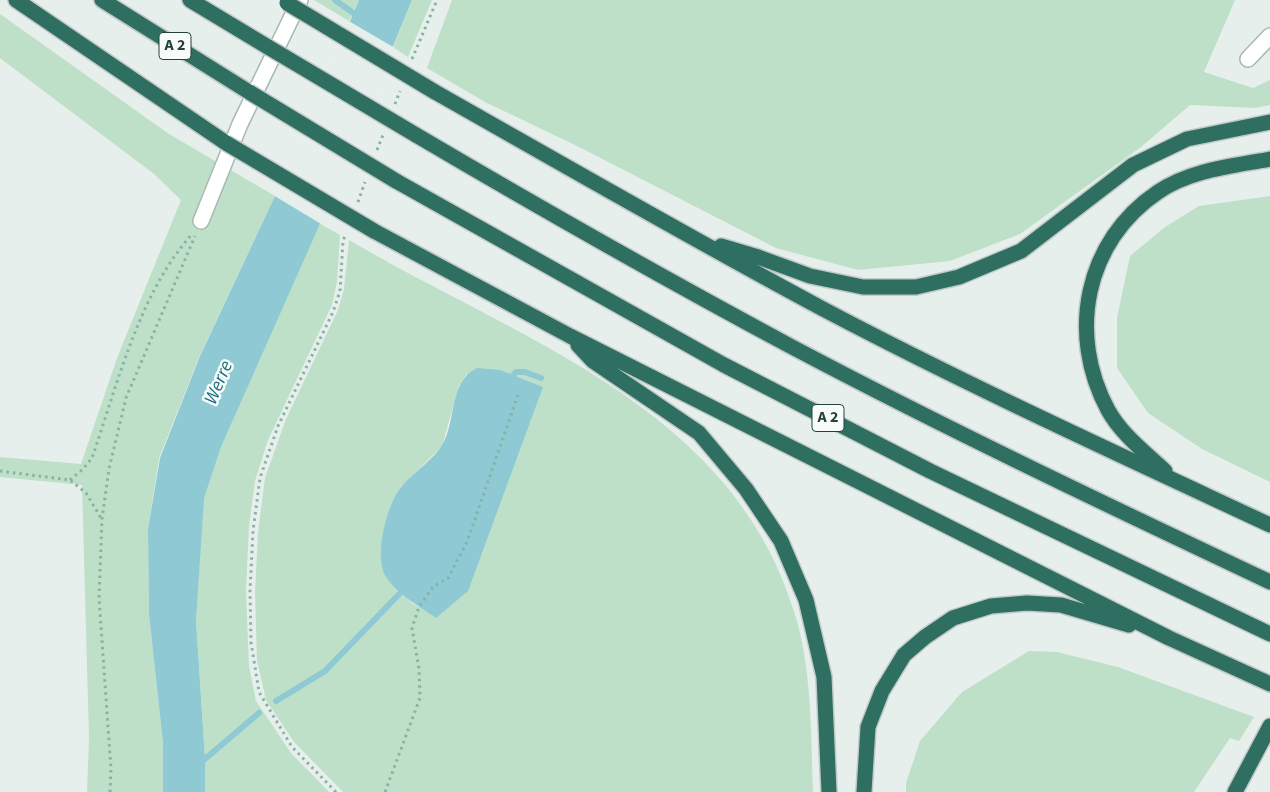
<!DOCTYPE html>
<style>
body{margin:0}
canvas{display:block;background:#e6efeb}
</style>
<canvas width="1270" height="792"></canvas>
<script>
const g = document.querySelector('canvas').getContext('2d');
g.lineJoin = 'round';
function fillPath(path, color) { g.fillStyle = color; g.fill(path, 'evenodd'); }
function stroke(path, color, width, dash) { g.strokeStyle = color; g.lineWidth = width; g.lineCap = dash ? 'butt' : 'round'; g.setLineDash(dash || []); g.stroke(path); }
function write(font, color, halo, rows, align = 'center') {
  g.font = font + ' "Source Sans 3",sans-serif'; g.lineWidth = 5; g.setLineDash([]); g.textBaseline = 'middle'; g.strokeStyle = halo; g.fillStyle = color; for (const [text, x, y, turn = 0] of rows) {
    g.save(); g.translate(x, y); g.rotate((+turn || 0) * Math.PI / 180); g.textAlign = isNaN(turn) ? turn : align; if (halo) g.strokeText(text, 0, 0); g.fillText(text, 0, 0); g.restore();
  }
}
fillPath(new Path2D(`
 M 314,0 L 359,0 L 349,21 Z
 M 412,0 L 432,0 L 408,57 L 393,47 Z
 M 452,0 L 1235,0 L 1204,72 L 1253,88 L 1270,80 L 1270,105 L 1255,108 L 1190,105 L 1141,147 L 1020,234 L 950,261 L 858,270 L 776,248 L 577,146 L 485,102 L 427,68 Z
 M 0,14 L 169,134 L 275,196 L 200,355 L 159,458 L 148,529 L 149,614 L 163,743 L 163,792 L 87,792 L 89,739 L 82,485 L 0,477 L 0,457 L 81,464 L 117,358 L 181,200 L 154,174 L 0,58 Z
 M 1270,196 L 1270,482 L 1202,449 L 1148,413 L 1117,368 L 1117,318 L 1130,256 L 1165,227 L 1199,206 Z
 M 319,223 L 340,235 L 337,282 L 332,305 L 268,440 L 255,481 L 249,526 L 246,591 L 249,666 L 256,701 L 291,753 L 329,792 L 205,792 L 205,759 L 196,621 L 203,498 L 221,447 Z
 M 349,240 C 520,341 738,408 797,621 C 812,677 811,735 813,792 L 343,792 L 294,742 L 266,700 L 257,661 L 255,593 L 258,533 L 265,478 L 286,419 L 338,310 L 344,289 ZM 467,373 L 419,607 L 413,604 L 386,577 L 400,488 L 442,446 L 459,386 Z
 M 1029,651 L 1057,652 L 1118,667 L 1254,717 L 1239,741 L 1230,738 L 1194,792 L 906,792 L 906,783 L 920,741 L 962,692 Z`), '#bfe0c8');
fillPath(new Path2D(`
 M 359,0 L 412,0 L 315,235 L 221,447 L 204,498 L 196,621 L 205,759 L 205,792 L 163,792 L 163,743 L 149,614 L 148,529 L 160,458 L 200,356 L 275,196 Z
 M 477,368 L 500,370 L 543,387 L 468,591 L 436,618 C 419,606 398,595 386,577 C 373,557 387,503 402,486 C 412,474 435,458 442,445 C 457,421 448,382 477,368 Z`), '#8ec9d4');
fillPath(new Path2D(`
 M 347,20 L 395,48 L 321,224 L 273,195 Z`), '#e6efeb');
stroke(new Path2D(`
 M 335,0 L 359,17
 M 508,381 L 516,372 L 525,372 L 541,378
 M 276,701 L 325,671 L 406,587
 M 199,764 L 259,713`), '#8ec9d4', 6);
const minor = new Path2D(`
 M 1248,59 L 1270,36
 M 201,221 L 240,124 L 300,0`);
const highway = new Path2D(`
 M 16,0 L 226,143
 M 102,0 L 249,92
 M 190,0 L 268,47
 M 435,92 C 564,165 692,239 823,309 C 969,386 1120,455 1270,525
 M 416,135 C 540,208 665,279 792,347 C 949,430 1109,506 1270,582
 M 396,181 L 724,365 L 930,471 L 1270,634
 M 374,231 L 570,336 L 1169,638 L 1270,684
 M 721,246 L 758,257 L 810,276 L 863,287 L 916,287 L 959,277 L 1021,251 L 1133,165 L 1187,139 L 1270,122
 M 578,345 L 593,361 L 699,433 L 746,489 L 781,541 L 806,600 L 824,677 L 829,792
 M 1165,471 C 1146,453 1121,434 1108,410 C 1067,334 1085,241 1158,192 C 1190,170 1233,166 1270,159
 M 864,792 L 868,727 L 882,691 L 904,655 L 925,637 L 953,618 L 991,606 L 1027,603 L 1061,605 L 1129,625
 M 1235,792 L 1270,726`);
stroke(minor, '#a8b8b2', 18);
stroke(highway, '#c2cac8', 18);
stroke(new Path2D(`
 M 412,59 L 437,0
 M 395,104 L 400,91
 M 377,150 L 383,135
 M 358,202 L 365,182
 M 0,471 L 70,480 L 86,493 L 101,518
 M 70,480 L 83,469 L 92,458 C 114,394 132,323 168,266 C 175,255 183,245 191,235
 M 110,792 L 111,769 L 99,598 L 102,519 L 109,469 L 126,398 L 195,236
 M 336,792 L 292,747 L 259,692 L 251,642 L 250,591 L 253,531 L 260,478 L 278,426 L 333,312 L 340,291 L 343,241 L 346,233
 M 385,792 L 420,698 L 419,669 L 412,628 L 419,607 L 433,587 L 448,578 L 467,542 L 518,395`), '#86b3a5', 3, [2.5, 4]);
stroke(minor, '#fff', 15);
stroke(highway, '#2f6f62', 15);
const highwayBridge = new Path2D(`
 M 287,3 L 435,92
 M 268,47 L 416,135
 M 249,92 L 396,181
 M 226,143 L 374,231`);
stroke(highwayBridge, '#c2cac8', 18, []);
stroke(highwayBridge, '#2f6f62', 15);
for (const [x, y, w] of [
 [175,46,32],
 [828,418,32]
]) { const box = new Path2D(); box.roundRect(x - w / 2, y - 13.5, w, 27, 4); g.fillStyle = '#f7fbf9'; g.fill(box); stroke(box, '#24423a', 1); }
write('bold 16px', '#24423a', null, [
 ["A 2",175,46],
 ["A 2",828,418]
]);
write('italic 19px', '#1c6f80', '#f7fbf9', [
 ["Werre",220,383,-67]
]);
</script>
